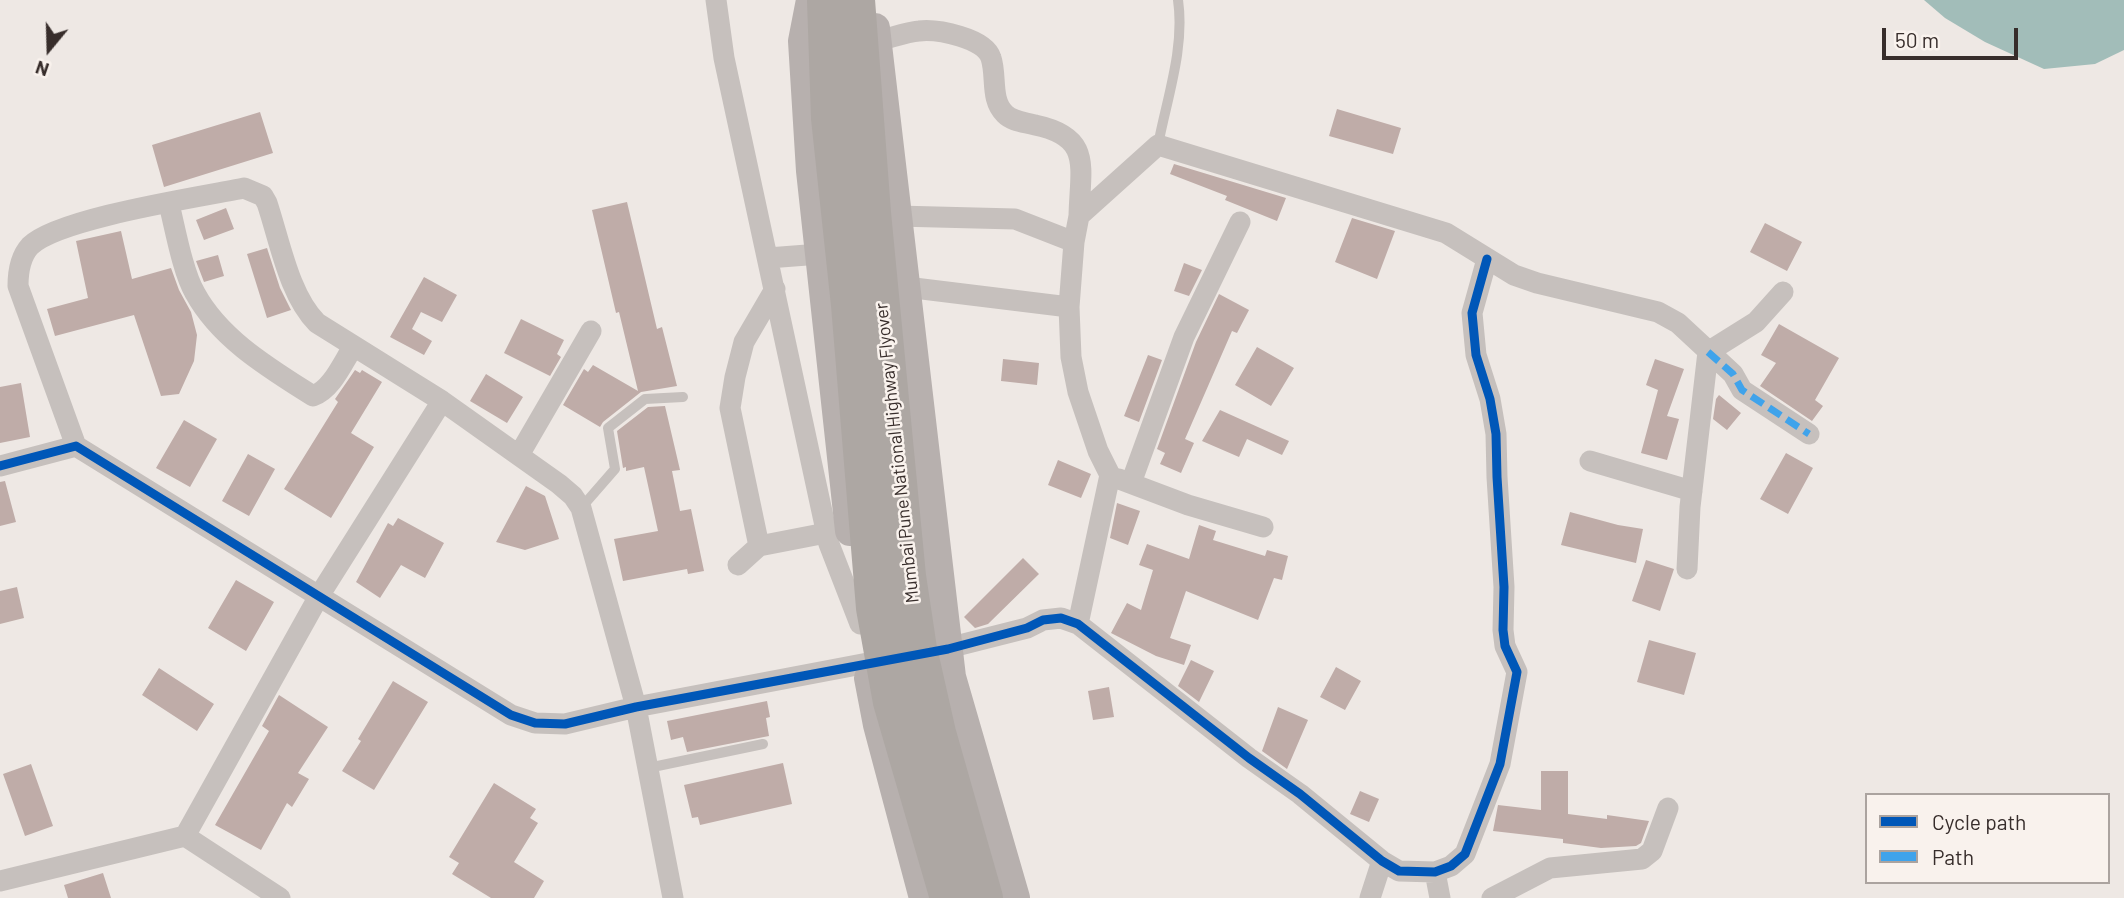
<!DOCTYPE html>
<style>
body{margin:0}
#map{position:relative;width:2124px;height:898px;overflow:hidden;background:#eee8e4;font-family:Barlow,sans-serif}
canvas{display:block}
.legend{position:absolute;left:1865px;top:793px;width:245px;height:91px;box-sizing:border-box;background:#f9f2ed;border:2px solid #aba39f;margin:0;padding:9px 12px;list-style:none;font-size:21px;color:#372d2b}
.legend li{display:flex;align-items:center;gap:14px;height:35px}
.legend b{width:35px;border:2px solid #aba39f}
.north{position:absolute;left:14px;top:14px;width:70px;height:70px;-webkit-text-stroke:5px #f9f2ed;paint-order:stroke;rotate:199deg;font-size:19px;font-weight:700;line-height:28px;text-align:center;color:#372d2b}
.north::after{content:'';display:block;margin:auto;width:24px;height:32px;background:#372d2b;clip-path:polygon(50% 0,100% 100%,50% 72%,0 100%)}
.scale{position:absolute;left:1882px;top:28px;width:136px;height:32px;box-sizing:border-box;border:4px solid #372d2b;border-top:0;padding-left:9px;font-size:21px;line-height:24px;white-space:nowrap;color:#372d2b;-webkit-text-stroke:5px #f9f2ed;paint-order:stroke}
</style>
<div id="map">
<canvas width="2124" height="898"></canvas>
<ul class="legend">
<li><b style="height:9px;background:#0057b8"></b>Cycle path</li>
<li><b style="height:9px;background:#3fa3eb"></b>Path</li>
</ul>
<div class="north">N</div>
<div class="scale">50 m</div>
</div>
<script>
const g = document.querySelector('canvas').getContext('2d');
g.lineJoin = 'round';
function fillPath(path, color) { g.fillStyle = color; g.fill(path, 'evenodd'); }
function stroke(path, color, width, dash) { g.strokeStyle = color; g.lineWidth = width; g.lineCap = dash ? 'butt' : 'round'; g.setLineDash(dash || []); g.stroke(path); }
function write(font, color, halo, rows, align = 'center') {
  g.font = font + ' Barlow,sans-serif'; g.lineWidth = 5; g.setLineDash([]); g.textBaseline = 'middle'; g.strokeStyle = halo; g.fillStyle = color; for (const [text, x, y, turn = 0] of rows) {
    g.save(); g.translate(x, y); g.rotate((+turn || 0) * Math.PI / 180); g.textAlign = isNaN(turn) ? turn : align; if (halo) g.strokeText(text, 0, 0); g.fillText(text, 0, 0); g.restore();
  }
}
fillPath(new Path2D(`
 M 1924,0 L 2124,0 L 2124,50 L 2095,64 L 2044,69 L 1985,42 L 1945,18 Z`), '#a2bdb9');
fillPath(new Path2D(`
 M 1337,109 L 1401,128 L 1393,154 L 1329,136 Z
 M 260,112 L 273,153 L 164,187 L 152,145 Z
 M 1174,164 L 1286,198 L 1277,221 L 1225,200 L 1227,196 L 1170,174 Z
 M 627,202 L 657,329 L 662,327 L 677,386 L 641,392 L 603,422 L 600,427 L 563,405 L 584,369 L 588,372 L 593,365 L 638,391 L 619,312 L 616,313 L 592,210 Z
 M 226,208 L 234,229 L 204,240 L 196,220 Z
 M 1352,218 L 1395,231 L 1377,279 L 1335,262 Z
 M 1765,223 L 1802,242 L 1787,271 L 1750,252 Z
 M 121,231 L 132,279 L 171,268 L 179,290 L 191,312 L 197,335 L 194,361 L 179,394 L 161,396 L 134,315 L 55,336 L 47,309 L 88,298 L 76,241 Z
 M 267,248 L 280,288 L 291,310 L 267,318 L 247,254 Z
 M 218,255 L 224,276 L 204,282 L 196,261 Z
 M 1184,263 L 1202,270 L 1189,296 L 1174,291 Z
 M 424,277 L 457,295 L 442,322 L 421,312 L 412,329 L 432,341 L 424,355 L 390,337 Z
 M 1219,294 L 1249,310 L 1237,333 L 1232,331 L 1185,439 L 1194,443 L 1181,473 L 1160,464 L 1165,453 L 1157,449 L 1196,342 Z
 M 521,319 L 564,340 L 557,354 L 561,357 L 550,376 L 504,353 Z
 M 1779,324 L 1839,358 L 1815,400 L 1823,406 L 1812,421 L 1760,386 L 1776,363 L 1761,355 Z
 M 1257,347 L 1294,368 L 1271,406 L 1235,385 Z
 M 1148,355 L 1162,360 L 1139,422 L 1124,416 Z
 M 1003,359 L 1039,363 L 1037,385 L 1001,381 Z
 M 1655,359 L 1684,369 L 1667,416 L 1679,419 L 1667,460 L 1641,453 L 1658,390 L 1646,385 Z
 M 355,370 L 360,373 L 362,370 L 382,382 L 351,433 L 374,447 L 331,518 L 284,489 L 338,402 L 335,399 Z
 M 486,374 L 523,397 L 507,423 L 470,401 Z
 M 21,383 L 30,437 L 0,443 L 0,387 Z
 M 1719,395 L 1741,413 L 1727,430 L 1713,419 L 1716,399 Z
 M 665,406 L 680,470 L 672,471 L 680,511 L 691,509 L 704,571 L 688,574 L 687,569 L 623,581 L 614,539 L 658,531 L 644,467 L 626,471 L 626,467 L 623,468 L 617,431 L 648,407 Z
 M 1220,410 L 1289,441 L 1282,455 L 1247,439 L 1239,457 L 1202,441 Z
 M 184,420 L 217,439 L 190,487 L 156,468 Z
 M 1786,453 L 1813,468 L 1788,514 L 1760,499 Z
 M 248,454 L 275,469 L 249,516 L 222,501 Z
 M 1058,460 L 1091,474 L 1081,498 L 1048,485 Z
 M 5,481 L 16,522 L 0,526 L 0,482 Z
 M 526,486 L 545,496 L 559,539 L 525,550 L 496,542 Z
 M 1117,503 L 1140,511 L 1128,545 L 1110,538 Z
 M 1570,512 L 1618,525 L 1643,529 L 1636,563 L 1561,545 Z
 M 398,518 L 444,543 L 425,578 L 401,565 L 380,598 L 356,582 L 388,523 L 393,526 Z
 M 1199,525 L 1216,531 L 1213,540 L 1265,556 L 1267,550 L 1288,556 L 1282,580 L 1274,578 L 1258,620 L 1186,591 L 1170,638 L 1191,645 L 1184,665 L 1156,656 L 1111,633 L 1127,603 L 1141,610 L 1153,570 L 1139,565 L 1147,544 L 1189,559 Z
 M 1023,558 L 1039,574 L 988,624 L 975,628 L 964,617 Z
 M 1646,560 L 1674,569 L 1660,611 L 1632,601 Z
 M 236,580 L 274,602 L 246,651 L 208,628 Z
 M 17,587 L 24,618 L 0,624 L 0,591 Z
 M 1649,640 L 1696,653 L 1684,695 L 1637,682 Z
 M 1191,660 L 1214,671 L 1199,702 L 1178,686 Z
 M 1336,667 L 1361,681 L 1345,710 L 1320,697 Z
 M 159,668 L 214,704 L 197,731 L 142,695 Z
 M 393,681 L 428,702 L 374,790 L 342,771 L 361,741 L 358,739 Z
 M 1109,687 L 1114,717 L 1093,720 L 1088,691 Z
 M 279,695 L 328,727 L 298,773 L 309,779 L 292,807 L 287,803 L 261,850 L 215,825 L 269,731 L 262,726 Z
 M 767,701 L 770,717 L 766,718 L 769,736 L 687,752 L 683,737 L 671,740 L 667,721 Z
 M 1278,707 L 1308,720 L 1287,769 L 1262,751 Z
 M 783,763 L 792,804 L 700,825 L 698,817 L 692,818 L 684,785 Z
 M 31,764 L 53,826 L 25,836 L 3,774 Z
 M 1541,771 L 1568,771 L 1568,814 L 1607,819 L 1607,815 L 1649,821 L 1641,843 L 1636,846 L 1601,848 L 1563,843 L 1563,839 L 1493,831 L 1498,805 L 1541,810 Z
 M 494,783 L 536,809 L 530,818 L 538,823 L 514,862 L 544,881 L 534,898 L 491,898 L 452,874 L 459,863 L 449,857 Z
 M 1360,791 L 1379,799 L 1369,822 L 1350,814 Z
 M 103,873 L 111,898 L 68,898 L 64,885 Z`), '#bfaca8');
stroke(new Path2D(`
 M 1158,145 C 1167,98 1185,48 1178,0
 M 581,508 L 615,469 L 608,428 L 645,399 L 683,397
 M 648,768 L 763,744`), '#c6c0bd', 10);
stroke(new Path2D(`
 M 716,0 L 724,58 L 829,544 L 860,624
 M 877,41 C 891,38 906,32 919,31 C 938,29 985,38 991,58 C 997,76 990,100 1005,114 C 1013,122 1025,122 1035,125 C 1093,137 1080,167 1079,216
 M 169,204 C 175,228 183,273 195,293 C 220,339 269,368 313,396 C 332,389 342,364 353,347
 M 897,216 L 1015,219 L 1074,242
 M 768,258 L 820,254
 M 906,287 L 1069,307
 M 76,446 L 18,286 C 18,271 20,257 30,246 C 58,218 200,197 244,188 L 263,196 L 267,203 C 280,242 289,295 317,323 L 442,401 L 559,484 L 573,496 L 581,508 L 636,707 L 673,898
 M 519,455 L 591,331
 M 1590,461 L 1692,491
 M 0,466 L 76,446 L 511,715 L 535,723 L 565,724 L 636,707 L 894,658
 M 1119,479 L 1188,505 L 1263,527
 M 1131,483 L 1184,337 L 1240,222
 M 759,546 L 730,408 L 735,377 L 744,342 L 775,289
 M 738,565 L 759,546 L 826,533
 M 1687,569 L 1690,507 L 1708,352 L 1756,322 L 1783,292
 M 1078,624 L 1110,475 L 1098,451 L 1078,392 L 1071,357 L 1069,307 L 1074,242 L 1079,216 L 1158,145 L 1446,233 L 1514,275 L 1537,283 L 1658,312 L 1678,323 L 1733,374 L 1742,390 L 1809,434
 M 936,651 L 1027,628 L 1043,620 L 1061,618 L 1078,624 L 1249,758 L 1300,794 L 1382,861 L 1399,871 L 1435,872 L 1451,866 L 1465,854 L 1500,764 L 1517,672 L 1505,646 L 1503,630 L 1504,587 L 1497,477 L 1496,434 L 1490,399 L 1476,355 L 1472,313 L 1487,259
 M 185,836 L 319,596 L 442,401
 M 1435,872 L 1440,898
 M 0,881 L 185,836 L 280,898
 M 1370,898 L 1382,861
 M 1492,898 L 1550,868 L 1642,859 L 1652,851 L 1668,808`), '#c6c0bd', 21);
stroke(new Path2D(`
 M 811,0 L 803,41 L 811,171 L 850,531
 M 875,28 L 951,677 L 1015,898
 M 869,678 L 878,725 L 924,898`), '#b7b0ae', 30);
stroke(new Path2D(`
 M 826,0 L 830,118 L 850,305 L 875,608 L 892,702 L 949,898
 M 856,0 L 872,213 L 907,576 L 918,649 L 937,733 L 984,898`), '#ada7a3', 38);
stroke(new Path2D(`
 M 1708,352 L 1733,374 L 1742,390 L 1809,434`), '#3fa3eb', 7, [14, 7]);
stroke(new Path2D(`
 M 0,466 L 76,446 L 511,715 L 535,723 L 565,724 L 636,707 L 948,649 L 1027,628 L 1043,620 L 1061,618 L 1078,624 L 1249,758 L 1300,794 L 1382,861 L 1399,871 L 1435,872 L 1451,866 L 1465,854 L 1500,764 L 1517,672 L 1505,646 L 1503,630 L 1504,587 L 1497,477 L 1496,434 L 1490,399 L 1476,355 L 1472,313 L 1487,259`), '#0057b8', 9);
write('18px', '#372d2b', '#f9f2ed', [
 ["Mumbai Pune National Highway Flyover",897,453,-96]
]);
</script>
